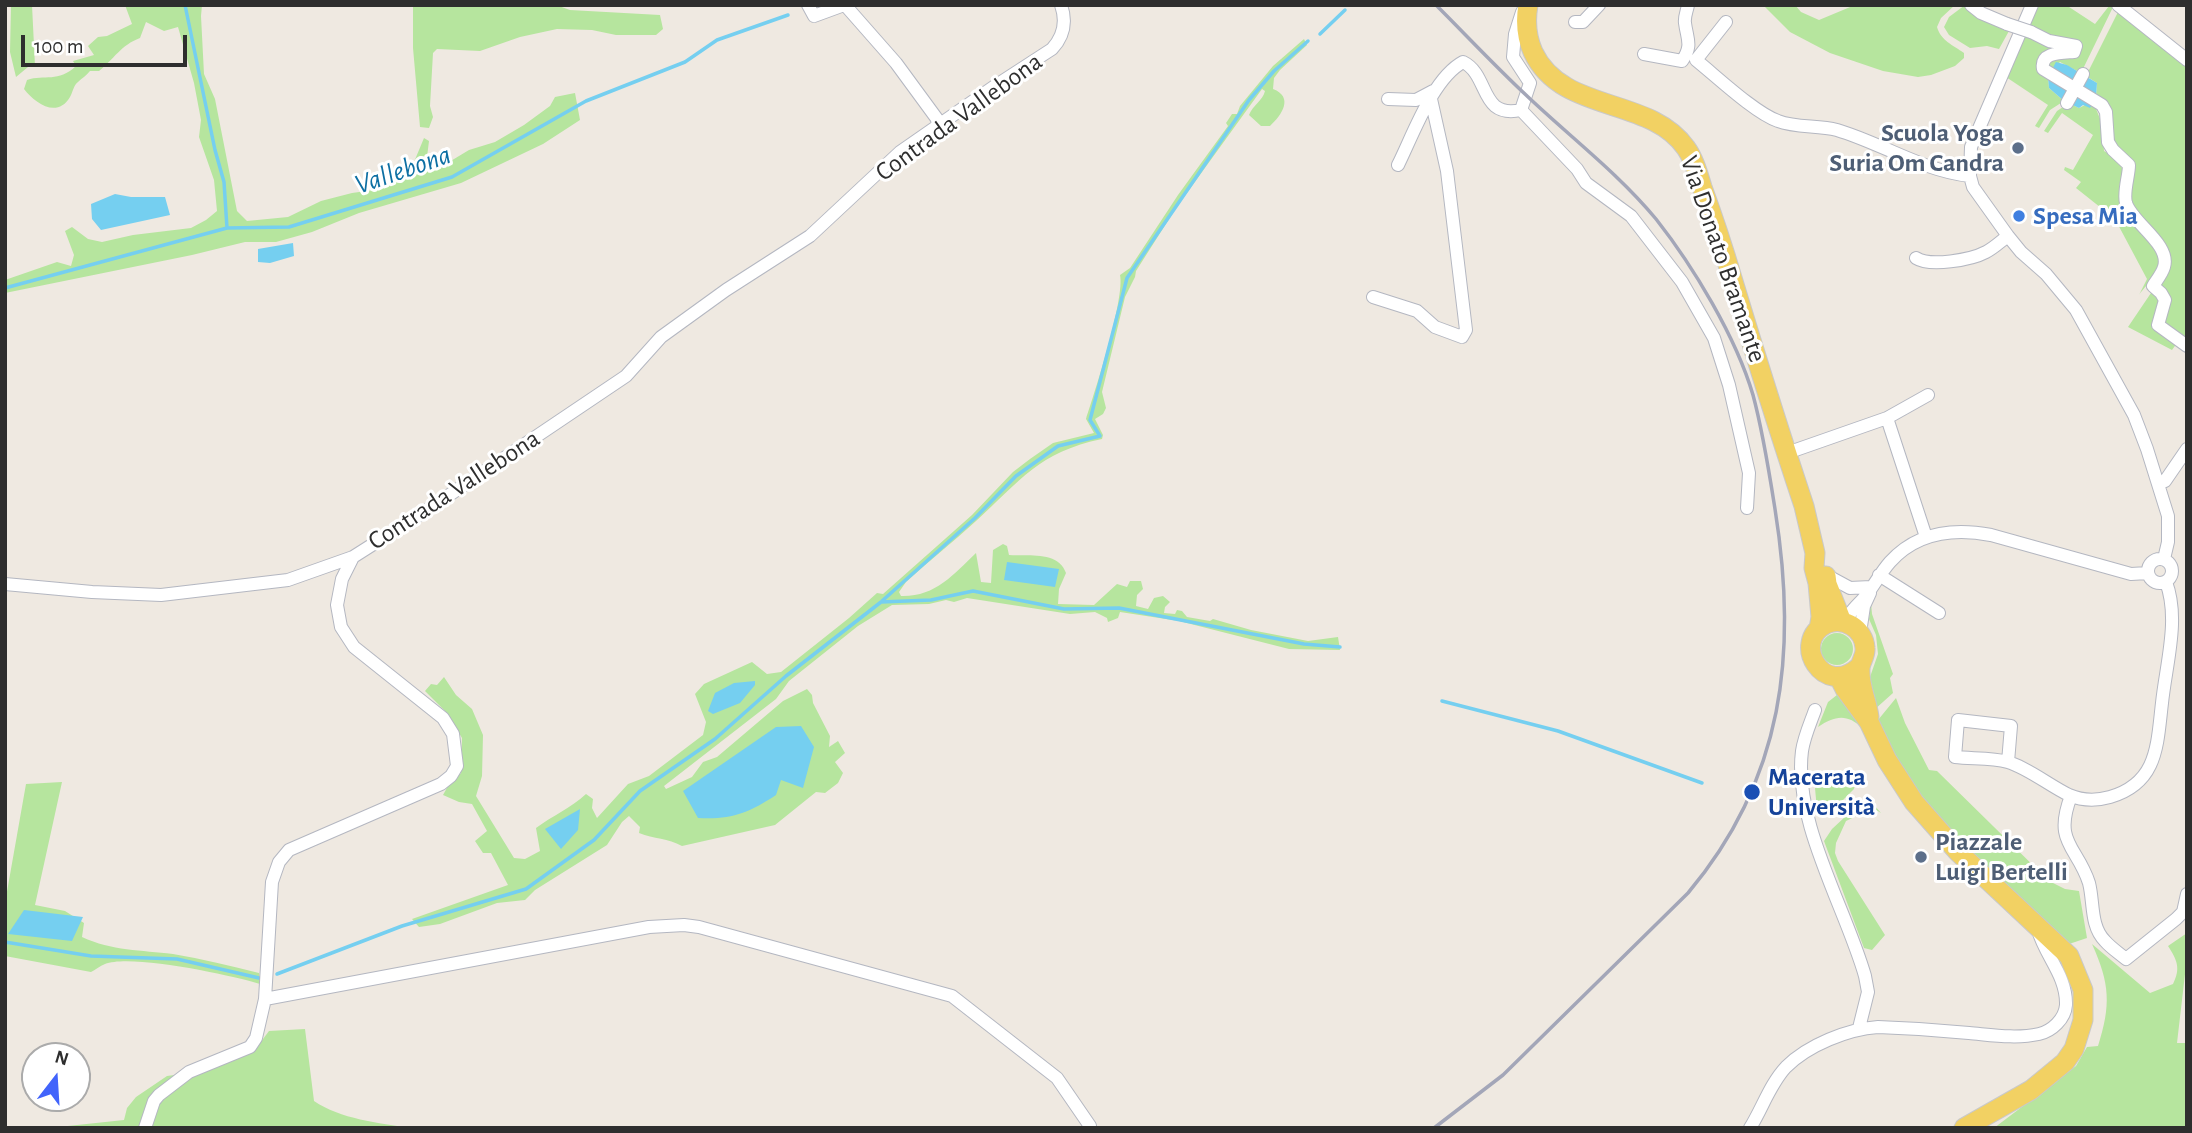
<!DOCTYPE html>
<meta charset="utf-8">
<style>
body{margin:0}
#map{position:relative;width:2192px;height:1133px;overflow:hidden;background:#efe9e1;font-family:"Alegreya Sans",sans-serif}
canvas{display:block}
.frame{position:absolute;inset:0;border:7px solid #2e2e2e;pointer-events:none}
.north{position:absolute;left:21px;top:1042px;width:70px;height:70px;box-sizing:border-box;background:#fff;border:2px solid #ababab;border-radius:50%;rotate:17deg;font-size:19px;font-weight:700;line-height:28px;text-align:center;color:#2e2e2e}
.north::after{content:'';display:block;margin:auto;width:24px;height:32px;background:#4264fb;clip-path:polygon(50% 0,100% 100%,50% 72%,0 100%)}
.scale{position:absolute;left:21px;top:35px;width:166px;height:32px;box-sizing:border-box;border:4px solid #2e2e2e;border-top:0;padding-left:9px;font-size:21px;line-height:24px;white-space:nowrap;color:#2e2e2e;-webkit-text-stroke:5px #fff;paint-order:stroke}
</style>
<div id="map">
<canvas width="2192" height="1133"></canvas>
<div class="frame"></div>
<div class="north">N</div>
<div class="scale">100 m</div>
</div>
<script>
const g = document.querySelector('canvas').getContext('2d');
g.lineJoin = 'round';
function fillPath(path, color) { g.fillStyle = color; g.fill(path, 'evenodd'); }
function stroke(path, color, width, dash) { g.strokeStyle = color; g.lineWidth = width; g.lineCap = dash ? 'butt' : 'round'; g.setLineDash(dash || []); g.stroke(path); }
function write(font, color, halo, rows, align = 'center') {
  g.font = font + ' "Alegreya Sans",sans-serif'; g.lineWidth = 6; g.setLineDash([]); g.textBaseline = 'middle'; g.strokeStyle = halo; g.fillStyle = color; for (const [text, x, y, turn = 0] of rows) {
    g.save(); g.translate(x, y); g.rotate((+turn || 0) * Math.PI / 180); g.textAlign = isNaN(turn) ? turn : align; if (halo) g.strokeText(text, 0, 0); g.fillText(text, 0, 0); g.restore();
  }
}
fillPath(new Path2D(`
 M 11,5 L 32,5 L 35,66 L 28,67 L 16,77 L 10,52 Z
 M 125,5 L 202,5 L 201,16 L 204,74 L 215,99 L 237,211 L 247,221 L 288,217 L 321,201 L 352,193 L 381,189 L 394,177 L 402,180 L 409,174 L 424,138 L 429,141 L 426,165 L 439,168 L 469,150 L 495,142 L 524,125 L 550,106 L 555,97 L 575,93 L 580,120 L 543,144 L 461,183 L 359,213 L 312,232 L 276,242 L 245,242 L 192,255 L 5,293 L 5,280 L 57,262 L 71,266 L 74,255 L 65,231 L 72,227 L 88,239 L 102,242 L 133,235 L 191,228 L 206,220 L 217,211 L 214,180 L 199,137 L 201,120 L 194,83 L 178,27 L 164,31 L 146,22 L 140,38 C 121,45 114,59 99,71 L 90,71 C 86,76 82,78 78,82 C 73,86 73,92 70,97 C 57,119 35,103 24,89 L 27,80 C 45,74 58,83 76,66 L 73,61 L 94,55 L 88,46 L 98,37 L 107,36 L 132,24 Z
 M 413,5 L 556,5 L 570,10 L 660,15 L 663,29 L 656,35 L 616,35 L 592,30 L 557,29 L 520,37 L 480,51 L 437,49 L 433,53 L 430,106 L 433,117 L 429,128 L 420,127 L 413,48 Z
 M 1763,5 L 1795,5 L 1801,12 L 1819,20 L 1855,5 L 1955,5 L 1941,18 L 1937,27 C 1941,41 1953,45 1964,53 L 1964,58 L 1955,66 L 1931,75 L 1918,77 L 1883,71 L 1830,53 L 1790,32 Z
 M 1965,5 L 2009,31 L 1999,49 L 1987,46 L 1970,48 L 1949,35 L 1944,27 L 1949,17 Z
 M 2037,5 L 2066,5 L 2095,24 L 2109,6 L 2113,7 L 2081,73 L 2060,62 L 2051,71 L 2045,68 L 2064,41 L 2027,27 Z
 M 2118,12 L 2187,66 L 2187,343 L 2165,329 L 2165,314 L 2158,284 L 2171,265 C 2168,253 2166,244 2158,234 C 2149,222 2130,212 2130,194 C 2130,189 2132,183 2133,178 L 2113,145 L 2096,96 L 2097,83 L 2086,76 Z
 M 2025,33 L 2061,47 L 2039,60 L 2036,64 L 2038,70 L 2048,77 L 2049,88 L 2064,101 L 2050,110 L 2039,128 L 2035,126 L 2048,105 L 2006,77 Z
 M 1304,39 L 1307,45 L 1280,70 L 1274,78 L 1273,89 C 1294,97 1282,115 1270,126 L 1261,126 L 1249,115 C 1253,105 1263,100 1265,91 L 1262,89 L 1176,208 L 1136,271 L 1135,277 L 1125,297 L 1102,392 L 1106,408 L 1103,414 L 1095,419 L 1103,435 L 1102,439 C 1039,452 1021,480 976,521 C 953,542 929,561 906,582 L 899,592 L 901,596 C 935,597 953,575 976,553 L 981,582 L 991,583 L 993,550 L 1003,544 L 1007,546 L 1009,555 C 1028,556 1059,551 1066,573 L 1059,589 L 1058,604 L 1094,605 L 1117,584 L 1127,587 L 1130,581 L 1141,581 L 1143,589 L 1137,595 L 1136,606 L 1148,609 L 1154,598 L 1163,596 L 1170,602 L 1165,607 L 1164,613 L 1175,614 L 1177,610 L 1182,611 L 1187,617 L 1210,621 L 1213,619 L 1251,630 L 1308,641 L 1338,637 L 1340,650 L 1289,649 L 1179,621 L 1120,612 L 1118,618 L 1108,622 L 1107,618 L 1095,612 L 1070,614 L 967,598 L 954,602 L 946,600 L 929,604 L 892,605 L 858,626 L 789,681 L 776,699 L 664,786 L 666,789 L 692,777 L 703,762 L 717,757 L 783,701 L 807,689 L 812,695 L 813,703 L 830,736 L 829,747 L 838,741 L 845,753 L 835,762 L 843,773 L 838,783 L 825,793 L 816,792 L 775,825 L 682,846 C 668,838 654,839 639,833 L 640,827 L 629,816 L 622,822 L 607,845 L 535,890 L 525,900 L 497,903 L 440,924 L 419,927 L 412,919 L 508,885 L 491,853 L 483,853 L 475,841 L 487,831 L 472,804 L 459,802 L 443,795 L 448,786 L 461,773 L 462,738 L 446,712 L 425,691 L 431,684 L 437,685 L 444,677 L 456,695 L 472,709 L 483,735 L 482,776 L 476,796 L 514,858 L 525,859 L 540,851 L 536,828 C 552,816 571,808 586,794 L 593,799 L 592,808 L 597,818 L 628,784 L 649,776 L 703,735 L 706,722 L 695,694 L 704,684 L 752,662 L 767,674 L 781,672 L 849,618 L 877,593 L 883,594 L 972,515 L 1013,472 L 1030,459 L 1053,443 L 1094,433 L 1086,419 C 1095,392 1125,298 1120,275 L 1130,268 L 1178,195 L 1228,126 L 1226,123 L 1232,114 L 1237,114 L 1240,106 L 1273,66 Z
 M 2093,101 L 2102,124 L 2104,151 C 2137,170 2114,176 2121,197 C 2128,220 2159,238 2159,263 C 2159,274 2145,286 2139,295 L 2147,279 L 2115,219 L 2076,188 L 2081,182 L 2064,170 L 2065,167 L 2073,170 L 2093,135 L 2062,113 L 2048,133 L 2044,131 L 2057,111 L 2069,103 L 2079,108 Z
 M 2153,290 C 2161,299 2160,306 2156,317 L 2177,343 L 2172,350 L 2128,327 Z
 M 1871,603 L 1872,614 L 1893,674 L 1890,678 L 1893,693 L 1874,710 L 1870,677 L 1878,654 L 1876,635 L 1869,619 Z
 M1821 649a16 16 0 1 1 32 0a16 16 0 1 1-32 0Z
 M 1837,695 L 1843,697 L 1863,729 C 1847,713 1835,716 1818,727 L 1828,702 Z
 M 1896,698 L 1905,723 L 1929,770 L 1937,771 L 2049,881 L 2065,889 L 2079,891 L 2087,938 L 2069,944 L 1946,830 L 1903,774 L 1878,720 Z
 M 1857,777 L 1854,789 L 1826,817 L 1820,809 L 1817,810 L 1815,788 Z
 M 62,782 L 35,905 L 65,911 L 84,923 L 82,937 C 112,951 141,950 173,954 C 202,959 231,966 259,973 L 260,984 C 230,975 132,954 105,964 C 100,966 95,970 91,972 L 5,956 L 5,903 L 26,784 Z
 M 1865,802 L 1874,805 L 1881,813 L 1873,808 L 1846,821 L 1836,843 L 1835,853 L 1838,861 L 1885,935 L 1872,950 L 1864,948 L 1824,841 L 1832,829 L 1860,803 Z
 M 2187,933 L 2187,957 L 2177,1043 L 2187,1043 L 2187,1128 L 1994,1128 L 2076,1066 L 2087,1047 L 2098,1046 C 2111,1005 2110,984 2092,944 L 2150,993 L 2173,984 C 2181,968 2177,960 2168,946 Z
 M 305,1029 L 314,1101 C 340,1119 379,1123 411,1128 L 49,1128 L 124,1120 L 127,1108 L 136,1097 L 167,1076 L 196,1072 L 257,1047 L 269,1031 Z`), '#b6e59e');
fillPath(new Path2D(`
 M 2056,62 L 2067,65 L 2097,83 L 2096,96 L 2090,108 L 2083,105 L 2079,108 L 2064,101 L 2049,88 L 2048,77 Z
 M 115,194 L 131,197 L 165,197 L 170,215 L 101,230 L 92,219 L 91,204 Z
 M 293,243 L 294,256 L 270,263 L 258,262 L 258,249 Z
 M 1007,562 L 1059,569 L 1055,587 L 1004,580 Z
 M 755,681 L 755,685 L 740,703 L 713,714 L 708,711 L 715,693 L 734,683 Z
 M 801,726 L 814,747 L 803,788 L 781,780 L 776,795 C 749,813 730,820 698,818 L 683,791 L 776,727 Z
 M 580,809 L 578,830 L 561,849 L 545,829 Z
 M 24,910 L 83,917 L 72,941 L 8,934 Z`), '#75cff0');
stroke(new Path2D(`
 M 185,5 L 215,150 L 224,182 L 227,228
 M 1320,34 L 1345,10
 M 5,288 L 227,228 L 289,227 L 452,177 L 586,101 L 685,62 L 717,40 L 788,15
 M 882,601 L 975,518 L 1016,476 L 1058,446 L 1100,436 L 1090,420 L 1127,278 L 1249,100 L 1274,71 L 1308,41
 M 1442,701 L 1558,731 L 1702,783
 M 5,942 L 91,956 L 177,959 L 259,978
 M 277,974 L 402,926 L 526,889 L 594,840 L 640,791 L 715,739 L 786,676 L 881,602 L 931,600 L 973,591 L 1064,609 L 1119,608 L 1304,644 L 1340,647`), '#75cff0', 3.5);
const street = new Path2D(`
 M 808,5 L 814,16 L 844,5
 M 845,5 L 896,63 L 940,123
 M 1971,5 L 1981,13 L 2007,24
 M 2032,5 L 1971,147 L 1970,176 L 1973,187 L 2008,236 L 2021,252 L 2046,274 L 2076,310 L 2134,415 L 2147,449 L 2168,516 L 2168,542 L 2164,559
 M 2118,5 L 2187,60
 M 1575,22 L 1583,22 L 1599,5
 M 1726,22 L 1696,60 C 1716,76 1755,113 1778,121 C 1796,128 1818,125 1837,130 C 1881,143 1923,171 1970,176
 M 2031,32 L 2049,41 L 2076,46 L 2074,52 C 2061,53 2040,52 2043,69 L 2102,105 L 2106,112 L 2108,142 L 2113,150 L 2129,165 C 2129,176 2123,192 2126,203 C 2132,223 2171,244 2164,267 C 2162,274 2156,281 2153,286 L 2161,293 L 2165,300 L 2158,325 L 2187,346
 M 1644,54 L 1682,61 C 1693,45 1687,39 1685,23 C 1684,17 1687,11 1688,5
 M 1388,99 L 1416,100 L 1433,91
 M 2067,103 L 2083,74
 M 1521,110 L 1577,169 L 1586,183 L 1631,216 L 1682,282 L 1714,338 L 1729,385 L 1749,473 L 1747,508
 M 1398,165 C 1413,135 1433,78 1463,62 C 1490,75 1479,119 1521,110 L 1530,83 L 1513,57 L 1515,34 L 1522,12
 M 1916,258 C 1930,267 1971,260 1986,252 C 1994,248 2001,241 2008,236
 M 1373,297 L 1417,311 L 1435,327 L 1462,337 L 1466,330 L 1447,171 L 1431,99
 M 1887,418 L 1926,537
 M 1787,453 L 1887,418 L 1928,395
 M 2158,484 L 2165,481 L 2187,449
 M2148 571a12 12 0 1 1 24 0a12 12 0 1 1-24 0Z
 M 1826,575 L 1850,588 L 1871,587
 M 1879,575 L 1939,613
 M 5,584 L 92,592 L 161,595 L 288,580 L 353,557
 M 1846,623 C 1850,609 1860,604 1868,593 C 1876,582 1882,571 1890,562 C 1917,532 1954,528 1991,535 L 2131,574 L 2148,573
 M 1860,633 L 1864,606 L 1870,593
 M 1815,710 C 1810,724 1804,737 1802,751 C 1793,821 1846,909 1865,976 L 1868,992 L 1859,1028
 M 2008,762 L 2011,726 L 1958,720 L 1955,757 C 1971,759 1992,757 2008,762 C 2028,768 2050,786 2069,795 C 2083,801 2096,801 2110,797 C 2158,783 2157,745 2162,703 C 2166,664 2180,619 2166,582
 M 2071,796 C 2053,843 2077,846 2089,883 C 2094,902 2090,926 2105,941 C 2111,948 2119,953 2126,959 L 2176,919 L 2183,912 L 2187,894
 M 265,999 L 649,927 L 684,925 L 699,927 L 952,996 L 1057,1078 L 1090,1126
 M 145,1128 L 154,1101 L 159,1095 L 189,1072 L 250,1047 L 256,1038 L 265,999 L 272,882 L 279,862 L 289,850 L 441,784 L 451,776 L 457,766 L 453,734 L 443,718 L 354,647 L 341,627 L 337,605 L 342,579 L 353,557 L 427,510 L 626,376 L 661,337 L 726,290 L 810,236 L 900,152 L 995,86 L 1052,49 C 1064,36 1067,22 1061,5
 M 1750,1128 C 1762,1109 1770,1084 1786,1067 C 1808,1045 1848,1029 1878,1027 C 1909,1028 1939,1030 1969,1033 C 1992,1035 2016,1039 2039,1034 C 2052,1031 2065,1019 2066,1005 C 2067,976 2045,956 2038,930`);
const primary = new Path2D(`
 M 1528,5 C 1525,22 1526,36 1533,52 C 1562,114 1650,96 1686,148 C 1694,159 1698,174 1702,187 C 1713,217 1723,247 1732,278 C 1755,354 1779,431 1804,506 L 1815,553 L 1814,568 L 1818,583 L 1821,617 L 1819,629
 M 1826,576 L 1827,584 L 1842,622
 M 1859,667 C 1824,699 1790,642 1826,624 C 1844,616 1864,629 1865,648 C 1866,656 1860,662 1860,669 C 1859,685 1867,701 1869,717
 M 1839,677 L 1845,689 L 1869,722 L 1887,760 L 1914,802 L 1958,852 L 2069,956 L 2083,990 L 2083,1020 L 2074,1049 L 2065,1062 L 2031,1090 L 1964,1128`);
stroke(street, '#b4b7c1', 14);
stroke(primary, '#c9c9c9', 21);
stroke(street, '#fff', 12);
stroke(primary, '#f2d163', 19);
stroke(new Path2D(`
 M 1434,1128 L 1503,1075 L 1688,893 C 1784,779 1798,652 1775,509 C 1769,471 1763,432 1753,395 C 1736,337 1693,266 1656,219 C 1618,173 1569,136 1526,95 C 1495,66 1466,35 1436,5`), '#a3a6b8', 3.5);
const streetBridge = new Path2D(`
 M 2007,24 L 2031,32`);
stroke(streetBridge, '#b4b7c1', 14, []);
stroke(streetBridge, '#fff', 12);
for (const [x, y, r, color] of [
 [2018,148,7,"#5c6f8a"],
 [2019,216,7,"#3f7fe0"],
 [1752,792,9,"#1a4fb4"],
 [1921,857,7,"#5c6f8a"]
]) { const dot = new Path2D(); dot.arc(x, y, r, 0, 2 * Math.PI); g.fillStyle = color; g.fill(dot); stroke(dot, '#fff', 2.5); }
write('26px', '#2e2e2e', '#fff', [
 ["Contrada Vallebona",959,117,-36],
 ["Via Donato Bramante",1723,259,71],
 ["Contrada Vallebona",454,490,-33]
]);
write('bold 26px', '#4e5e75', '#fff', [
 ["Scuola Yoga",2004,133],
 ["Suria Om Candra",2004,163],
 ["Piazzale",1935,842,"left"],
 ["Luigi Bertelli",1935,872,"left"]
], 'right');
write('bold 26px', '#366cbe', '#fff', [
 ["Spesa Mia",2033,216]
], 'left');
write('bold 26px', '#164399', '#fff', [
 ["Macerata",1768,777],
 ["Università",1768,807]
], 'left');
write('italic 28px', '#0d6fa3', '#fff', [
 ["Vallebona",403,170,-19]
]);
</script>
